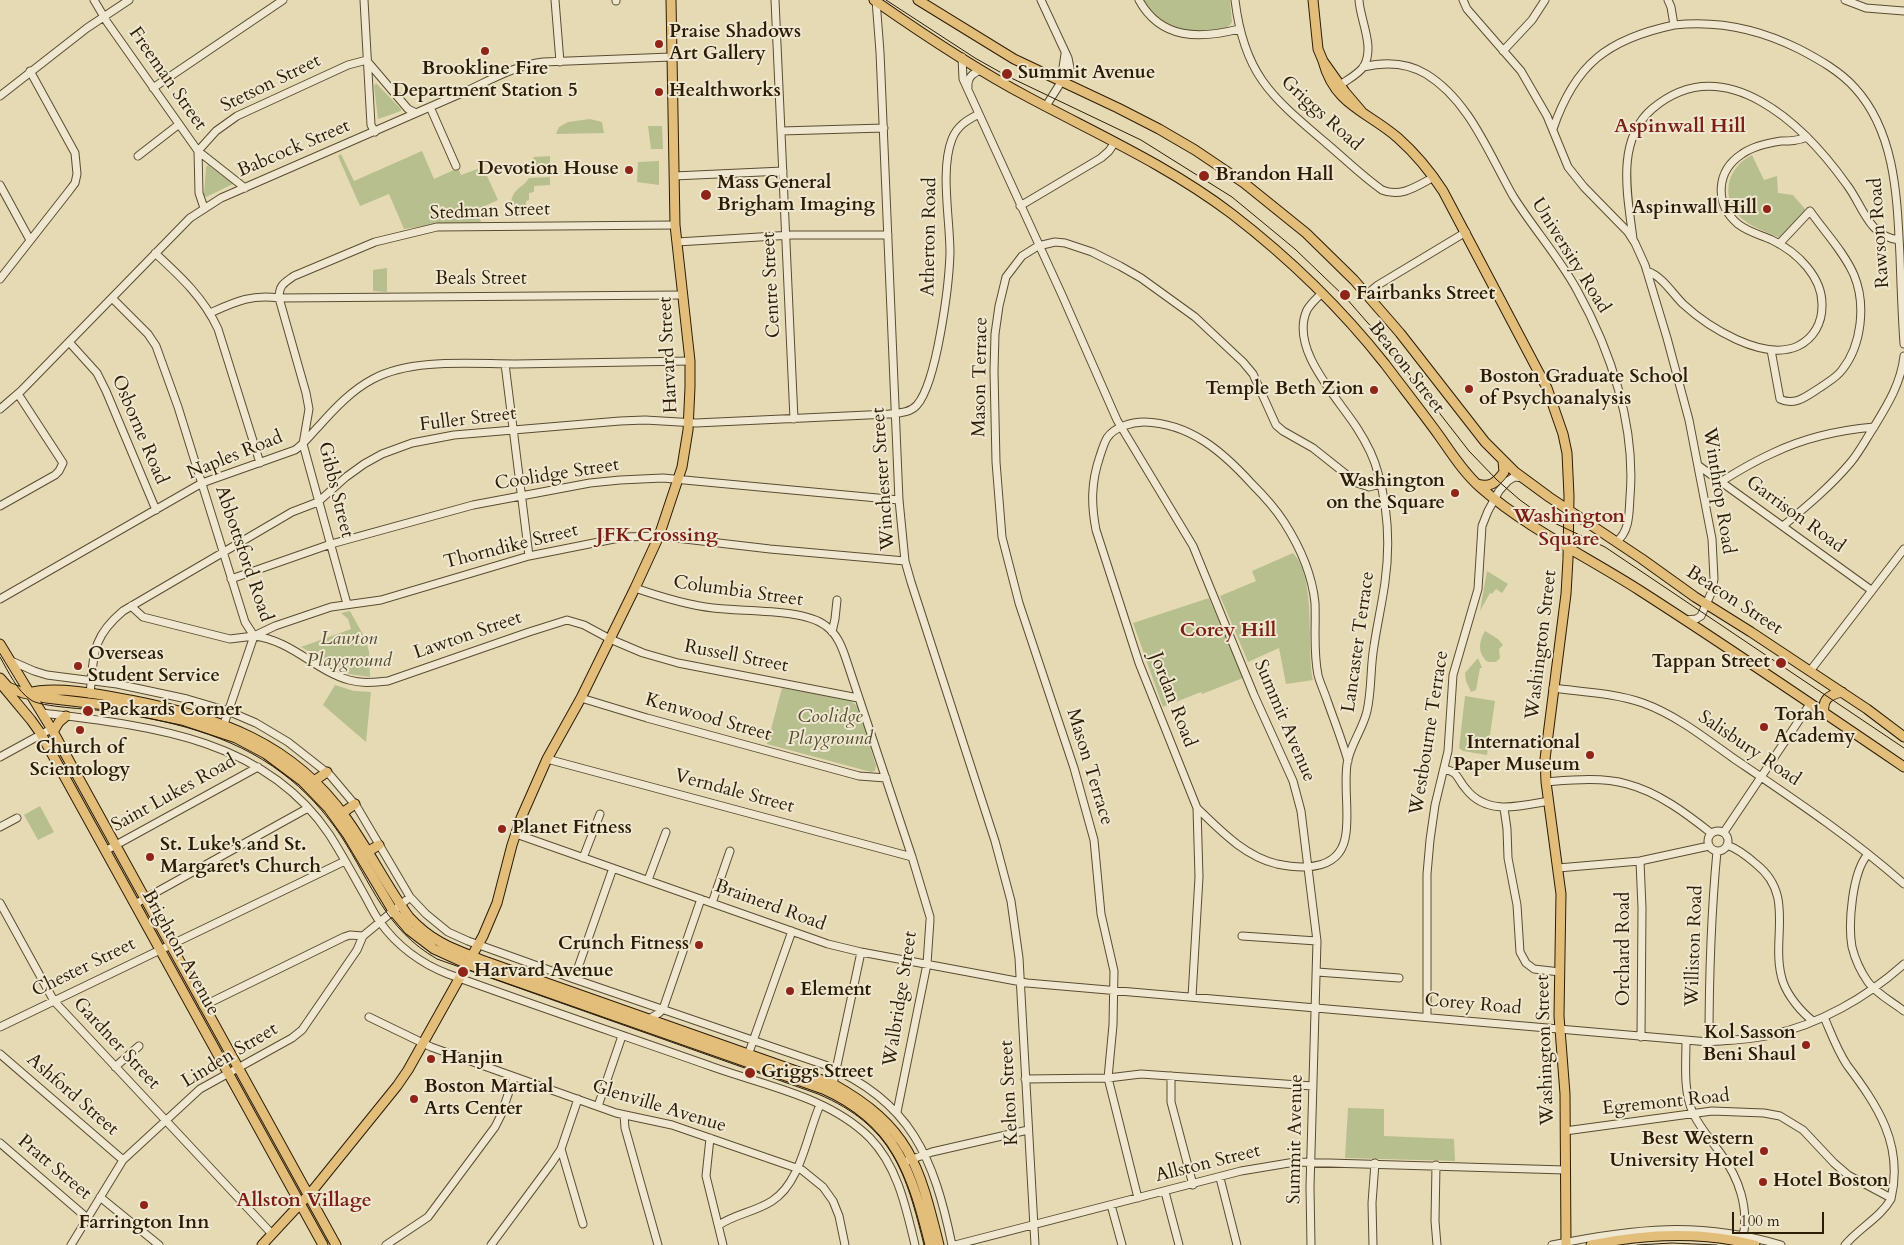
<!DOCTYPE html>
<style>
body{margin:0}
#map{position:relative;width:1904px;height:1245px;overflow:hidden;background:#e6dab5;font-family:Cardo,serif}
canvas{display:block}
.scale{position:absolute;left:1732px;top:1212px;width:92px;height:22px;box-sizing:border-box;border:2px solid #2c1c05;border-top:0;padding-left:6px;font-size:15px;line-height:18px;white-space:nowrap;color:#2c1c05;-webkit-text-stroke:4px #efe7cf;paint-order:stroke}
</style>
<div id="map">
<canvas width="1904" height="1245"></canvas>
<div class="scale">100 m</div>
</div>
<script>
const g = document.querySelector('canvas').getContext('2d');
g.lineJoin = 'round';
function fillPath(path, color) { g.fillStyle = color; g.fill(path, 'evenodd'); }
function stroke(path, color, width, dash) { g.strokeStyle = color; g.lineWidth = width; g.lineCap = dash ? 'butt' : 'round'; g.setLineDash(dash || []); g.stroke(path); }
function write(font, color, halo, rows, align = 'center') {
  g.font = font + ' Cardo,serif'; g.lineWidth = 4; g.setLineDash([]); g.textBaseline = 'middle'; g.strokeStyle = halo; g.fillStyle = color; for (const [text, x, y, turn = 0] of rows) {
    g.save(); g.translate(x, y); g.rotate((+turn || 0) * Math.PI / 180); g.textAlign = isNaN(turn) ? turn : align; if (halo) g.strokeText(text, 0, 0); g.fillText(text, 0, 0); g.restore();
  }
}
fillPath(new Path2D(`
 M 1143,0 L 1230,0 L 1232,22 C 1227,30 1219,30 1211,31 C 1182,34 1160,26 1143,0 Z
 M 376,83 L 401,109 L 401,111 L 378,119 L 374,86 Z
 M 590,119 L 602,122 L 604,133 L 556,134 L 559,127 L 568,122 Z
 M 648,126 L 662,126 L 663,149 L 651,149 Z
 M 422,151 L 434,179 L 458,168 L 461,175 L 483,167 L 498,200 L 476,210 L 481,222 L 445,223 L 404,229 L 389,194 L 360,206 L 338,156 L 341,154 L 354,181 Z
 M 1752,155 L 1764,180 L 1777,176 L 1778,193 L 1793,195 L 1805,209 L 1805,213 L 1780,238 C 1769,233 1754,228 1745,221 C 1719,202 1725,168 1752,155 Z
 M 550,156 L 550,171 L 532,172 L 529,163 L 534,157 Z
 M 659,161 L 659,185 L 637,182 L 638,162 Z
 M 208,165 L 233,184 L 206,197 L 204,195 L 206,167 Z
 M 550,177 L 550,185 L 534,186 L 534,192 L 529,193 L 529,200 L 526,201 L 527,217 L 515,211 L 511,202 C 514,187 522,189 529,178 Z
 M 387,268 L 387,292 L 373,291 L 373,270 Z
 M 1293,553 C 1317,578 1306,646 1313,680 L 1286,684 L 1279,648 L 1248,662 L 1220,596 L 1256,581 L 1252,571 Z
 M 1487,571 L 1508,584 L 1502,593 L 1496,589 L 1492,594 L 1490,593 L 1480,611 Z
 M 1209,598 L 1243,678 L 1202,694 L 1201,692 L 1163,707 L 1133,623 Z
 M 350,611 L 366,640 L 369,652 L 370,677 L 349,674 L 301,647 L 351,629 L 348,619 L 341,613 Z
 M 1485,631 L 1498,639 L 1503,645 L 1499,649 L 1500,658 L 1496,662 L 1488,662 C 1477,654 1479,641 1485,631 Z
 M 1478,658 L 1482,668 L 1480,668 L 1476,690 L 1471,692 L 1466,681 L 1465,673 Z
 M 335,685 L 354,691 L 371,692 L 366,742 L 323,705 Z
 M 782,688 L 849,700 L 855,704 L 859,709 L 876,766 L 875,771 L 871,772 L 767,744 Z
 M 1465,696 L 1495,701 L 1487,755 L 1463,751 L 1459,748 Z
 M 40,806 L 54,832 L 38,840 L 24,815 Z
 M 1348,1108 L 1384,1109 L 1384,1136 L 1454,1139 L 1455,1161 L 1345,1158 Z`), '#b6bf8d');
const minor = new Path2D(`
 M 94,0 L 107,22 L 198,151 L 245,188
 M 364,0 L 371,125 L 375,132
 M 555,0 L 560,62
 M 616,0 L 616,1
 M 775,0 L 794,419
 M 876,0 L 880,52 L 899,500 L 905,561 L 911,582 L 995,841 L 1011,901 L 1019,958 L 1035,1245
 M 1041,0 L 1068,58 L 1070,68 L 1046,106
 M 1139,0 C 1161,40 1200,39 1239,29
 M 1235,0 C 1244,75 1272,97 1326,143 C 1345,159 1362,176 1382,190 C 1401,198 1417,186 1434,177
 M 1463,0 L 1467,9 L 1521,71 L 1547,116 L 1568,167 L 1584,187 L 1628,232 L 1635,243 L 1645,265 L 1667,338 L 1689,420 L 1712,539 L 1714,579 L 1712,591 L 1701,616 L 1696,619 L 1686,620
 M 1668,0 L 1671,7 L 1674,25 C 1718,20 1759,29 1799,49 C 1818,59 1840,71 1855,88 C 1896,133 1897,199 1900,256 C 1901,286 1902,315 1904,344
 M 1845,0 L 1866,8 L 1904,11
 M 1503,51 L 1532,20 L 1545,0
 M 962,57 L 963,79 L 1062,295 L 1117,420 L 1193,546 L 1254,695 L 1293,781 L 1301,811 L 1317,941 L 1310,1187 L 1311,1245
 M 367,61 L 408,109 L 416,113
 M 1363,67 C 1384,62 1406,62 1426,74 C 1469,100 1489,154 1513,196 C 1533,228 1559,257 1577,290 C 1611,351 1636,426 1630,497 C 1629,512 1630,532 1616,542
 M 1061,81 L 1065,54
 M 1340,85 C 1347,80 1359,74 1364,66 C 1375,46 1360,20 1359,0
 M 968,87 C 967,78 972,74 980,70
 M 153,88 L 283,0
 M 0,96 L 87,28 L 129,0
 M 430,107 L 456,166
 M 1553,129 C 1575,64 1608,39 1674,25
 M 781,131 L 884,128
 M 198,151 L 216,131 L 237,116 L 348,65 L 367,60
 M 198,151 L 199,193 L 204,208
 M 138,156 L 178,125
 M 674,176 L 783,171
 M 0,185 L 30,240
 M 1020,206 L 1101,158 L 1109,151 L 1115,142
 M 1633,239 C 1628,197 1615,141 1652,109 C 1725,47 1805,126 1847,185 C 1863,206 1868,236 1899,240
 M 677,242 L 792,235 L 888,235
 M 155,253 C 180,276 204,298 218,329 L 260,463
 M 1647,271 C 1662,276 1672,293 1683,304 C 1708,327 1763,362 1798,346 C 1814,338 1822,323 1822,306 C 1823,277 1797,252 1772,240 C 1761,235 1748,232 1738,224 C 1714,204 1716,171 1742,154 C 1753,146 1768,143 1781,141 C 1790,141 1798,141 1807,137
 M 0,279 L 69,191 L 75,183 L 77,174 L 75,153 L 30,71
 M 1367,294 L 1378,285 L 1466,232
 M 112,298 L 148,334 L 156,346 L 178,407 L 245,622 L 254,636
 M 210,313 C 235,302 251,294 279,298 L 683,295
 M 69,342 L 97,373 L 106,391 L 156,510
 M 1771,350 L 1780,399 C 1795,407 1808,395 1821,387 C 1828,382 1837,377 1842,370 C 1862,345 1866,304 1854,275 C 1844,252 1824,231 1810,211 L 1779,244
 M 505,364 L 529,556
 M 0,409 L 21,391 L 190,218 L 221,198 L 462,93 C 489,81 513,66 543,62 L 671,57
 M 1699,466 L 1871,590
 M 1722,481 C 1738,471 1755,461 1773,453 C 1804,438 1840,430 1874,427
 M 0,506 L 55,475 L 59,471 L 63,463 L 18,394
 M 1783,526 C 1807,506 1831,486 1851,462 C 1860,451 1866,439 1874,427 C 1888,404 1901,383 1904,356
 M 231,579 L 331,544 L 473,505 L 590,483 L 620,480 L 663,478 L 899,500
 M 635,588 C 661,597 686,605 713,608 C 743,612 803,608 826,626 C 837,634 842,647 846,659 L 912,857 L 930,917
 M 0,599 L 202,483 L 295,450 C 305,443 311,434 319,426 C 335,408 352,390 373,379 C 412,358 471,364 515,364 C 573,363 631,362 690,361
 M 347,604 L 303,444 L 309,409 L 306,393 L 279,298 C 279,285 284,283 294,276 L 375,242 L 437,227 L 675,225
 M 131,606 L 143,617 L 230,639 L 254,636 L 275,626 L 331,607 L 381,600 L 529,556 L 624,537 L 659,536 L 770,549 L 905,561
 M 832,632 L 835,619 L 837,600
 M 254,636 C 291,640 316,671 349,680 C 363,684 375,682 388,681 L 529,632 L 567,620 L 584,625 L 610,639 L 643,653 L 678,663 L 858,698
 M 9,660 L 34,671 L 47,675 L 117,684 L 187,699 L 228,711 L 256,723 L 288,742 L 330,775 L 357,807 L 410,897 L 426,914 L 448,932 L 468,941 L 574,979 L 825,1065 C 911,1101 934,1158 952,1245
 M 1810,671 L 1904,549
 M 1553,688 C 1583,692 1615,693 1643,703 C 1676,715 1705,738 1733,758 C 1792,798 1851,837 1904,884
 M 90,694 C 94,655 91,638 123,611 L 292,512 L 318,502 L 346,477 L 364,464 L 382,454 L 412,443 L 454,435 L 620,421 L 645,420 L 696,423 L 889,414 C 899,413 910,413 917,405 C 937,382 949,285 950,253 C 950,219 940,170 952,139 C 957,126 967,120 979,114
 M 581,698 L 647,718 L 859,776 L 886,778
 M 42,713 C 148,726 264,737 329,834 C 342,854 353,875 365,896 C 370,905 374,914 380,922 C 397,946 422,964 448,974 C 536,1006 625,1036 713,1067 C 766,1086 829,1097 870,1138 C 898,1167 906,1208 915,1245
 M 224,724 L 254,636
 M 0,757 L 51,729
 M 547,759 L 912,857
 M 1444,769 C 1459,772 1457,779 1466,789 C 1487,816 1520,806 1549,801
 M 1546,782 C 1572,780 1602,777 1627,784 C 1658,792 1687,814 1711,833
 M 1197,808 C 1220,830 1244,856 1277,864 C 1306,870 1342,870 1346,833 C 1349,810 1344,787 1347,764 C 1350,745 1363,729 1367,711 C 1372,689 1370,668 1374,646 C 1377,625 1382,604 1385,582 C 1390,546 1388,508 1378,473 C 1374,457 1366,442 1357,428 C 1338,398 1289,349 1307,310 C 1311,303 1317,298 1322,293
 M 1504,808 L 1507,829 L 1508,858 L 1517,905 L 1520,952 L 1526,963 L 1534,969 L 1560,972
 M 0,827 L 17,818
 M1708 841a10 10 0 1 1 20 0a10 10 0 1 1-20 0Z
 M 1724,832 L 1810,704
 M 516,834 L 828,944 L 861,952 L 1027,983 L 1709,1042 C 1729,1040 1750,1040 1770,1035 C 1819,1025 1867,997 1904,964
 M 1727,845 C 1738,849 1747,856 1756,864 C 1797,896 1769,940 1783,982 C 1788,996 1801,1012 1813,1021
 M 105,851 L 258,767
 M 1868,854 C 1852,872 1848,924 1852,947 C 1855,959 1861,972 1868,982 C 1878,995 1891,1001 1904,1011
 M 583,858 L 600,814
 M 1640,861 L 1642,908 L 1641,1037
 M 1558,868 L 1640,861 L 1709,846
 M 648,880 L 666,832
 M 0,903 L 54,1001 L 272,1234
 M 712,903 L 730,851
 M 135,904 L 308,808
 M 1242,936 L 1317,941
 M 1317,972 L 1399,978
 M 574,979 L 613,868
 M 1192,997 L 1199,877 L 1197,808 L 1139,663 L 1096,530 C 1091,504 1091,482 1100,456 C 1102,450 1104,443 1107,438 C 1114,427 1132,422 1144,422 C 1190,423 1223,452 1252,484 C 1264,496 1275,508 1284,522 C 1300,547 1312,573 1315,603 C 1316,627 1313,651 1318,675 C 1320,683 1324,691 1327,700 C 1334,720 1342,740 1348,761
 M 203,1006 L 344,937 L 350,935 L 363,936
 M 369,1017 L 431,1047 L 616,1113 L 672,1125 L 802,1170 L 823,1187 L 833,1201 L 839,1216 L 845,1245
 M 1427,1017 L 1427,874 L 1430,840 L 1435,805 L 1448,751 L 1453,675 L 1478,589 L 1482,526 L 1488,511 L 1499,491 L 1508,481 L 1514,477 L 1524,478
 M 1824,1017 C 1831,1033 1837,1050 1847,1065 C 1877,1105 1904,1144 1891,1199 C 1880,1218 1859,1228 1845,1245
 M 649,1019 L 659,1013 L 663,1009 L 701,899
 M 0,1027 L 345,861
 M 1686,1041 C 1686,1064 1683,1091 1693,1113 C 1700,1128 1711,1140 1721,1154 C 1739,1178 1749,1208 1743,1237
 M 1709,1042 C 1709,978 1711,915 1717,851
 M 0,1054 L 123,1160
 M 747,1058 L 792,931
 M 115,1067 L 139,1046
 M 1171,1076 L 1171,1102 L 1193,1185
 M 1025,1079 L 1108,1078 L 1141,1074 L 1313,1086
 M 833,1084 L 861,952
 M 598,1106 L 622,1036
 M 897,1112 L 927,964 L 930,920
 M 624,1115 L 625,1128 L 658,1245
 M 1565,1131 L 1712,1111 L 1764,1113 L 1780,1116 L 1803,1130 L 1834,1163 L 1848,1175 L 1891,1198
 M 710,1138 L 706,1176 L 723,1245
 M 0,1143 L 86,1217
 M 561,1149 L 583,1224
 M 904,1162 L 932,1152 L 1028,1130
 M 1436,1165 L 1435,1221 L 1437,1245
 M 1220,1178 L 1237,1245
 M 1165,1192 L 1179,1245
 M 100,1197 L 159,1245
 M 1138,1198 L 1108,1078 L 1113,1025 L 1114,971 L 1101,914 L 1094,840 L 1074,768 L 1019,603 L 1002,537 L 996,462 L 994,371 L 995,334 L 999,306 L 1006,277 L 1022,256 L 1038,246 L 1055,242 L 1065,243 L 1092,252 L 1120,266 L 1141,278 L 1195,317 L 1243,362 L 1253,374 L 1276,425 L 1283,431 L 1313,448 L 1357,483 L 1369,487 L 1381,484
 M 1111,1205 L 1122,1245
 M 719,1225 C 735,1214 755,1212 772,1201 C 801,1183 807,1134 820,1105
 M 71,1245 L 123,1160 L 200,1089 L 292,1038 L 302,1030 L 357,950 L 363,936 L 410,897
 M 386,1245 L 428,1217 L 495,1127 L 501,1115 L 514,1077
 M 491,1245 L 551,1164 L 561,1149 L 578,1099
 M 955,1245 L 1241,1171 L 1295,1162 L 1565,1170
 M 1373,1245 L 1372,1203 L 1375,1163
 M 1552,1245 C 1635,1228 1700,1221 1781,1245`);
const major = new Path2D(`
 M 874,0 C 924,35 975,69 1028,97 C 1097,134 1169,166 1232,214 C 1289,258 1340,307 1385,364 C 1403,388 1422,412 1440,437 C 1452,454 1464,473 1480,487 C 1528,529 1586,556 1639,590 C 1728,647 1816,707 1904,767
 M 918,0 L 1014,59 L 1118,108 L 1159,129 L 1195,150 L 1244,183 L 1306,233 L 1354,280 L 1400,333 L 1485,442 L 1515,472 L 1549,497 L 1642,559 L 1695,597 L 1751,632 L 1867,709 L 1904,737
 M 1313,0 L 1318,49 L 1323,61
 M 1362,112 L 1345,92 L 1323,61 C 1335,106 1367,111 1398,138 C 1416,154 1430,171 1443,191 L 1547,388 L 1563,434 L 1567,453 L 1569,496 L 1568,559 L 1566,594 L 1545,759 L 1546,782 L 1561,894 L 1559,1016 L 1565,1094 L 1566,1245
 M 1477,484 C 1490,488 1496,483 1504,472 L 1503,461
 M 0,644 L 51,728 L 336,1245
 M 0,678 L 8,687 L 23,693 L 46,698 L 114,706 L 182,720 L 236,738 L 266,754 L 302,781 L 329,809 L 347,834 L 393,911 L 409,930 L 434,949 L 467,964 L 823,1089 C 897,1122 912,1173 930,1245
 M 1,684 L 31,720 L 41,734 L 323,1245
 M 29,693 C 54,685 104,695 130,700 C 218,717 292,742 346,818 C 369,850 386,885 409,917 C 433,943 454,949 487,962 L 833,1084 C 910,1127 919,1165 939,1245
 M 1824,713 C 1822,699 1829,695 1842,692
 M 53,732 L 59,722 L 66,716
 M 314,781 L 327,772
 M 338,816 L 355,804
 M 367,852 L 379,845
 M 262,1245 L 313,1190 L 397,1086 L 408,1070 L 483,936 L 497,903 L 512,845 L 521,818 L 547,759 L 581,698 L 635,588 L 659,536 L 682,467 L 688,430 L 690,387 L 690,361 L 675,225 L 671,0
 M 1591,1245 C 1644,1234 1702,1231 1755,1245`);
stroke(minor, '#5a4c31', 9);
stroke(major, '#2c1c05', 11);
stroke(minor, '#efe7cf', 7);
stroke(major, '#e3bd7a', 9);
stroke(new Path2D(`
 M 886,0 L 975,58 L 1007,76 L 1141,140 L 1232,197 L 1295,249 L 1346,298 L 1381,338 L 1469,451 L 1497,480 L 1520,500 L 1548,520 L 1605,547 L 1904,748
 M 0,657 C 8,671 17,691 31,700 C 40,707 90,709 105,711 C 167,720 231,734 282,773 C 305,790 325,812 341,836 C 372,884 385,929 437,959 L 818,1094 C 893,1126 906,1173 924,1245
 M 1637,1245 L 1672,1243 L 1717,1245`), '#2c1c05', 1);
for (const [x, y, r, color] of [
 [659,44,5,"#8f2418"],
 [485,51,5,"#8f2418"],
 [1007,74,6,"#8f2418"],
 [659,92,5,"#8f2418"],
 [629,170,5,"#8f2418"],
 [1204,176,6,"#8f2418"],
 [706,195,6,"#8f2418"],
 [1767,209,5,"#8f2418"],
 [1345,295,6,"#8f2418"],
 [1469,389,5,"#8f2418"],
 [1374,390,5,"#8f2418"],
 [1455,493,5,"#8f2418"],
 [1781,663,6,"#8f2418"],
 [78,666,5,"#8f2418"],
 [88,711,6,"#8f2418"],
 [1764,727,5,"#8f2418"],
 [80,730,5,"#8f2418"],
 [1590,755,5,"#8f2418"],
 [502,829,5,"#8f2418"],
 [150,857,5,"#8f2418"],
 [699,945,5,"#8f2418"],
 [463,972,6,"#8f2418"],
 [790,991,5,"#8f2418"],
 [1806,1045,5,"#8f2418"],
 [431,1059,5,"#8f2418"],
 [750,1073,6,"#8f2418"],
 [414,1099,5,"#8f2418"],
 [1764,1151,5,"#8f2418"],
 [1763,1182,5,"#8f2418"],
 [144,1205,5,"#8f2418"]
]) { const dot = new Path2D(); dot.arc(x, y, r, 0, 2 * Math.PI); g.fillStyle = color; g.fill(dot); stroke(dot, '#efe7cf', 2); }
write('bold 19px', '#2c1c05', '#efe7cf', [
 ["Praise Shadows",669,33],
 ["Art Gallery",669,55],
 ["Brookline Fire",485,70,"center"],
 ["Department Station 5",485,92,"center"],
 ["Summit Avenue",1018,74],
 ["Healthworks",669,92],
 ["Devotion House",619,170,"right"],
 ["Brandon Hall",1215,176],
 ["Mass General",717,184],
 ["Brigham Imaging",717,206],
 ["Aspinwall Hill",1757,209,"right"],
 ["Fairbanks Street",1356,295],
 ["Boston Graduate School",1479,378],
 ["of Psychoanalysis",1479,400],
 ["Temple Beth Zion",1364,390,"right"],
 ["Washington",1445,482,"right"],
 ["on the Square",1445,504,"right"],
 ["Overseas",88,655],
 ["Student Service",88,677],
 ["Tappan Street",1770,663,"right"],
 ["Packards Corner",99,711],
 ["Torah",1774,716],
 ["Academy",1774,738],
 ["International",1580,744,"right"],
 ["Paper Museum",1580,766,"right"],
 ["Church of",80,749,"center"],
 ["Scientology",80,771,"center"],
 ["Planet Fitness",512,829],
 ["St. Luke's and St.",160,846],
 ["Margaret's Church",160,868],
 ["Crunch Fitness",689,945,"right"],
 ["Harvard Avenue",474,972],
 ["Element",800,991],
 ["Kol Sasson",1796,1034,"right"],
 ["Beni Shaul",1796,1056,"right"],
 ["Hanjin",441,1059],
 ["Griggs Street",761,1073],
 ["Boston Martial",424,1088],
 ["Arts Center",424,1110],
 ["Best Western",1754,1140,"right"],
 ["University Hotel",1754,1162,"right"],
 ["Hotel Boston",1773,1182],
 ["Farrington Inn",144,1224,"center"]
], 'left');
write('19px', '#2c1c05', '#efe7cf', [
 ["Freeman Street",167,79,55],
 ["Stetson Street",271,84,-26],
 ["Griggs Road",1321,114,42],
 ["Babcock Street",294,149,-23],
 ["Stedman Street",490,212,-2],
 ["Rawson Road",1880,233,-94],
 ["Atherton Road",930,237,-89],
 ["University Road",1570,256,58],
 ["Beals Street",481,280],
 ["Centre Street",772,285,-93],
 ["Harvard Street",669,355,-93],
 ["Beacon Street",1406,368,52],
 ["Mason Terrace",981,377,-89],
 ["Fuller Street",468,420,-7],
 ["Osborne Road",139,430,67],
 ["Naples Road",235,456,-22],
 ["Coolidge Street",557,475,-9],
 ["Winchester Street",884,479,-94],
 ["Gibbs Street",335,490,76],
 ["Winthrop Road",1718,491,81],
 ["Garrison Road",1795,515,36],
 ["Thorndike Street",511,547,-14],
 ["Abbottsford Road",243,554,71],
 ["Columbia Street",738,592,8],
 ["Beacon Street",1734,601,33],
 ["Lawton Street",468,636,-19],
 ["Lancaster Terrace",1359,642,-82],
 ["Washington Street",1542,645,-83],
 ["Russell Street",736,657,11],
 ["Jordan Road",1172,700,69],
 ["Kenwood Street",708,718,16],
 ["Summit Avenue",1284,721,67],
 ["Westbourne Terrace",1430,733,-81],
 ["Salisbury Road",1749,749,34],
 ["Mason Terrace",1089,767,73],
 ["Verndale Street",734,792,15],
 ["Saint Lukes Road",174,794,-29],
 ["Brainerd Road",770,906,20],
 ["Williston Road",1695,946,-88],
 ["Orchard Road",1625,949,-90],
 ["Brighton Avenue",180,953,61],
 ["Chester Street",84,968,-26],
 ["Walbridge Street",901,999,-81],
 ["Corey Road",1473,1005,5],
 ["Gardner Street",116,1044,47],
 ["Washington Street",1546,1050,-92],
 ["Linden Street",230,1056,-31],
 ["Kelton Street",1010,1093,-93],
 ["Ashford Street",72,1095,41],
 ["Egremont Road",1666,1103,-6],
 ["Glenville Avenue",659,1107,17],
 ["Summit Avenue",1296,1139,-89],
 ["Allston Street",1208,1164,-14],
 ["Pratt Street",54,1168,40]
]);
write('italic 19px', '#554d2e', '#efe7cf', [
 ["Lawton",349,640],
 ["Playground",349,662],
 ["Coolidge",830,718],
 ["Playground",830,740]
]);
write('bold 20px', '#7a1f14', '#efe7cf', [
 ["Aspinwall Hill",1680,127],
 ["Washington",1569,517],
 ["Square",1569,540],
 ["JFK Crossing",657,536],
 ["Corey Hill",1228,631],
 ["Allston Village",304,1201]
]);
</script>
